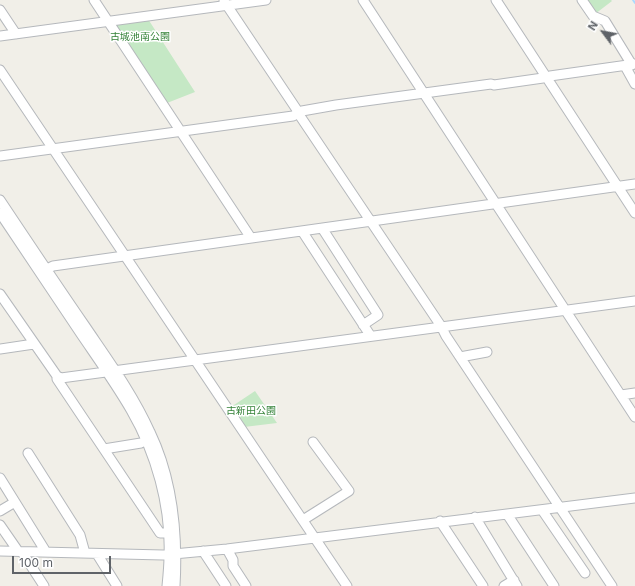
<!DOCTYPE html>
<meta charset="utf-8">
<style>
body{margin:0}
#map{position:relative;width:635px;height:586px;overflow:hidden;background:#f1efe8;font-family:Inter,sans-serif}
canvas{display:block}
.north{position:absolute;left:583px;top:12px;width:40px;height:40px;-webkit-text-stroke:3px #fff;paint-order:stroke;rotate:302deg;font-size:11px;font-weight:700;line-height:16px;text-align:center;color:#5f6368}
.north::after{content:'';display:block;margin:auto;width:14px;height:18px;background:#5f6368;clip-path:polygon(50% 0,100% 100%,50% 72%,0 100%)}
.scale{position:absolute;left:12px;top:556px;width:99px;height:18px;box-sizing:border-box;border:2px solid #5f6368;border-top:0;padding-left:5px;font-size:12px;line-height:14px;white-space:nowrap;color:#5f6368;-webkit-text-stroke:3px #fff;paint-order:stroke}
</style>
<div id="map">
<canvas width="635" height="586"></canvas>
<div class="north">N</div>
<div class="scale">100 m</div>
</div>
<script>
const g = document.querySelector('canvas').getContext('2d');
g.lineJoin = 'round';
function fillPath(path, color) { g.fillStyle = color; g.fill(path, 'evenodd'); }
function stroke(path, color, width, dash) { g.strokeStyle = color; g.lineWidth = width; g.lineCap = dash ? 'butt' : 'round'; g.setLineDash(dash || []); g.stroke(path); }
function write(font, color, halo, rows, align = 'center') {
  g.font = font + ' Inter,"Noto Sans JP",sans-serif'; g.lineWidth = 3; g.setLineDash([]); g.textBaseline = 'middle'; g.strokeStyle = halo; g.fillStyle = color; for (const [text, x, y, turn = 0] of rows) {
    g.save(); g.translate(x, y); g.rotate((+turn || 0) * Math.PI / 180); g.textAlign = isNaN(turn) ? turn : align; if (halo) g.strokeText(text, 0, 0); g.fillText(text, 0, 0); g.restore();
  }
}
fillPath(new Path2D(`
 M 586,0 L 611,0 L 612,1 L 595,14 Z
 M 148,19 L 195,92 L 167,103 L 114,23 Z
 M 255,391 L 277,423 L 244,427 L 231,407 Z`), '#c5e8c5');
stroke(new Path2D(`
 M 633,0 L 635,3`), '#aadaff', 2);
const minor = new Path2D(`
 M 94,0 L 251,238
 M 363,0 L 635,417
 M 496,0 L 635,213
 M 582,0 L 593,16 L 605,21 L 632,65
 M 224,1 L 299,113
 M 0,10 L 16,34
 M 0,36 L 266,0
 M 625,66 L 635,84
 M 0,70 L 347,586
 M 298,113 L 441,326 L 446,336 L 612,586
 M 0,156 L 293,116 L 302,111 L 336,105 L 491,84 L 494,85 L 543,78 L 550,76 L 635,64
 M 0,200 C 28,242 56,284 85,326 C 108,360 133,394 150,432 C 173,480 178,533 175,586
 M 0,213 C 27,253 54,294 81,334 C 98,359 116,384 131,410 C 156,453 171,506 169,556 C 169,566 168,576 167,586
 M 322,228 L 378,315 L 363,325
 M 302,231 L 370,335
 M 47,269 L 53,266 L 635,184
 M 0,294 L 57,376 L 57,379 L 160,533 L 168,533
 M 0,349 L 34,344
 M 460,357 L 487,352
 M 57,376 L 61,378 L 635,301
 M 621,395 L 635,393
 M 104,449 L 141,443 L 146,440
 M 28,453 L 80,535 L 85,553
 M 0,478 L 46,552
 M 542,510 L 585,573
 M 0,511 L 15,502
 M 507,514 L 554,586
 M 475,517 L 517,586
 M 303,520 L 349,491 L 313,442
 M 440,521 L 483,586
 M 0,525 L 18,551
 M 227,549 L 233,560 L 233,566 L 246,586
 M 0,551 L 163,555 L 227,549 L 635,498
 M 203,551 L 226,586
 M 22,552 L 44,586
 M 97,554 L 117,586
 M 504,586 L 514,580`);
stroke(minor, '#b5b8bc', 11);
stroke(minor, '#fff', 9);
write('10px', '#348238', '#fff', [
 ["古城池南公園",140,37],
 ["古新田公園",251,411]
]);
</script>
